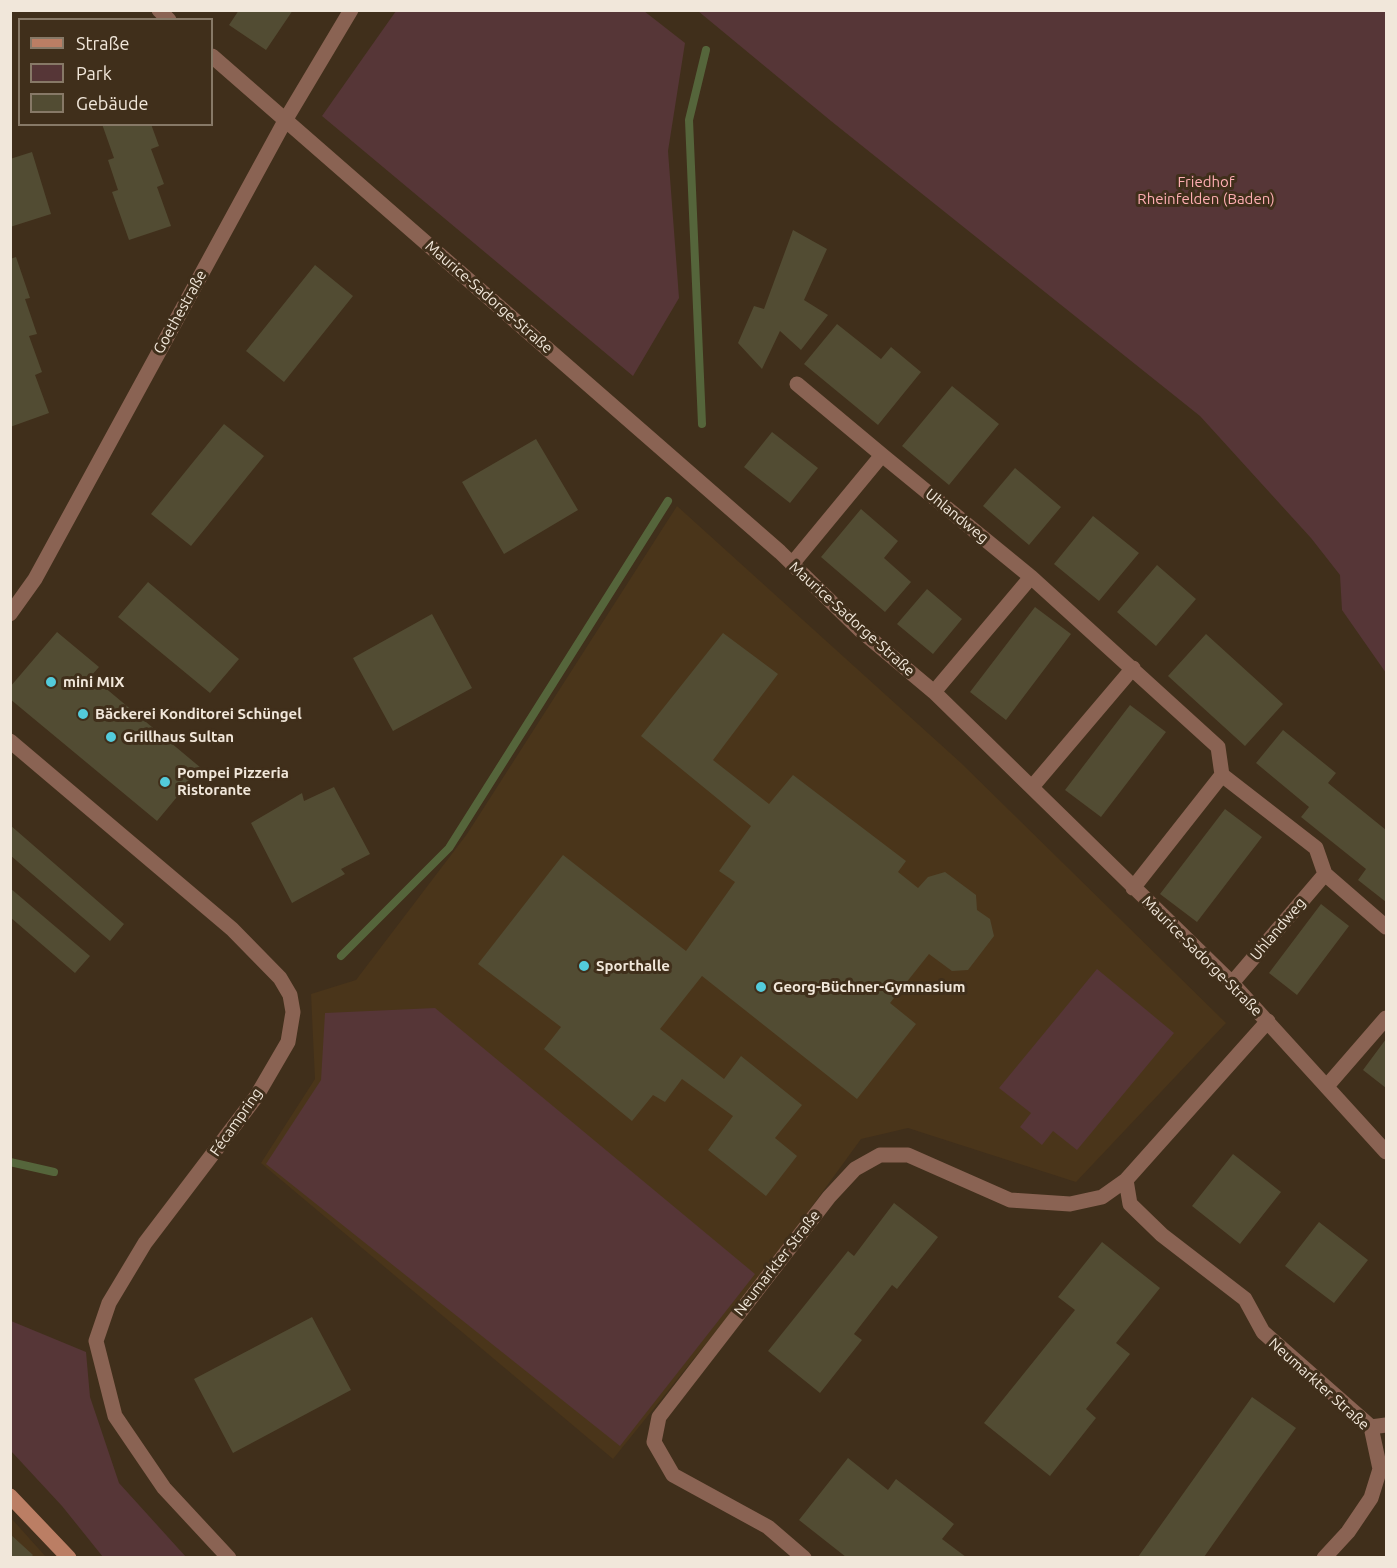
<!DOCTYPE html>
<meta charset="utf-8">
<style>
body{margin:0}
#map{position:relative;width:1397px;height:1568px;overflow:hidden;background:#402f1b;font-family:Ubuntu,sans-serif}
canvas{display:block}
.frame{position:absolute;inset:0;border:12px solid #f1e7da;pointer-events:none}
.legend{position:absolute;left:18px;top:18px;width:195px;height:108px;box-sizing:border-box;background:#402f1b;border:2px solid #877967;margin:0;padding:8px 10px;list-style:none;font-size:18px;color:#f1e7da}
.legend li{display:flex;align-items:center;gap:12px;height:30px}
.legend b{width:30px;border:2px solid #877967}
</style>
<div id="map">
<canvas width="1397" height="1568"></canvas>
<div class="frame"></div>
<ul class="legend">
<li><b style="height:8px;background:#bb7e64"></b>Straße</li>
<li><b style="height:16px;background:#563637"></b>Park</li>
<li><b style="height:16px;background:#524c33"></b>Gebäude</li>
</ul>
</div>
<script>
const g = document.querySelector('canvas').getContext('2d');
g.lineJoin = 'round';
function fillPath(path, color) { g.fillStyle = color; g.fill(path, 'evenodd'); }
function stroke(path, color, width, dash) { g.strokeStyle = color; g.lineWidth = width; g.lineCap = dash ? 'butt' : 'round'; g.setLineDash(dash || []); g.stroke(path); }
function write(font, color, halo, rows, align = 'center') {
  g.font = font + ' Ubuntu,sans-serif'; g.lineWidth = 6; g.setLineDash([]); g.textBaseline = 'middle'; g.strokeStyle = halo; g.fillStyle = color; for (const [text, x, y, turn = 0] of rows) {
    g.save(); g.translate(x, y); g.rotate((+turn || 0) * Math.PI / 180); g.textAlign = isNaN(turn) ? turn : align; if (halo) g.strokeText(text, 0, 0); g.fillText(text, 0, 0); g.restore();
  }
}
fillPath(new Path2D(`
 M 677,506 L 961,763 L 1226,1023 L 1076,1182 L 908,1128 L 861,1139 L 767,1268 L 613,1459 L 261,1163 L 315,1079 L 311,994 L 356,980 L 467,834 Z
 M 11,1518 L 46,1557 L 11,1557 Z`), '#4a351a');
fillPath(new Path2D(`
 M 396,11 L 644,11 L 685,43 L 668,151 L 679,298 L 633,376 L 322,116 Z
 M 698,11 L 1386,11 L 1386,673 L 1342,610 L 1340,575 L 1311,538 L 1200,416 L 831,121 Z
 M 1097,969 L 1174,1033 L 1077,1150 L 1053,1131 L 1042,1145 L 1020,1127 L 1031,1113 L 999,1088 Z
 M 435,1008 L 755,1274 L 620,1446 L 266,1164 L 321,1080 L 325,1013 Z
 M 11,1321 L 86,1352 L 90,1397 L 119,1483 L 186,1557 L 103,1557 L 62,1506 L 11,1451 Z`), '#563637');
stroke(new Path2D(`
 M 702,424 L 689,120 L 706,50
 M 341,956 L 449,848 L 668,501
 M 10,1162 L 54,1172`), '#55653b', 8);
fillPath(new Path2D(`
 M 239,10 L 293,10 L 266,50 L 229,25 Z
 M 102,124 L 151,124 L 159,146 L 151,149 L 164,184 L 157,187 L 171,226 L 129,240 L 112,192 L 118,190 L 108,160 L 114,158 Z
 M 32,152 L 51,214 L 10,227 L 10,159 Z
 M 793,230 L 827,249 L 804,300 L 828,315 L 801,350 L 780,331 L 762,369 L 738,343 L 754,306 L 764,309 Z
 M 16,257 L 30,298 L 25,299 L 37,334 L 29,336 L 42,372 L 35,375 L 49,413 L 10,427 L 10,259 Z
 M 315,265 L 353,296 L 284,382 L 246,351 Z
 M 837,324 L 881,359 L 891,347 L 921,372 L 878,425 L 804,364 Z
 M 952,386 L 999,424 L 949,485 L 902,446 Z
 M 224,424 L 264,456 L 191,546 L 151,514 Z
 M 772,432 L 818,468 L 790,503 L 744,467 Z
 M 536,439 L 578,510 L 504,554 L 462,482 Z
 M 1015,468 L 1061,507 L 1029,545 L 983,506 Z
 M 861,509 L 898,541 L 884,558 L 911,582 L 885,612 L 821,557 Z
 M 1093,516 L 1139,553 L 1099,601 L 1054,564 Z
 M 1157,565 L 1196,599 L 1156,646 L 1117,612 Z
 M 148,582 L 239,659 L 210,693 L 118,617 Z
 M 927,589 L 962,619 L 933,654 L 897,624 Z
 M 1035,607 L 1071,634 L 1006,720 L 970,692 Z
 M 432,614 L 472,688 L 393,731 L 353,658 Z
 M 57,632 L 99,667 L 91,676 L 201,768 L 157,821 L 10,699 L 10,687 Z
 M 723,633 L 778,674 L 713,760 L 769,804 L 793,775 L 906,861 L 898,872 L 918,888 L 928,877 L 945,872 L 976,895 L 977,910 L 990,919 L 994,936 L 968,970 L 952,971 L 929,954 L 890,1003 L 916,1024 L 857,1099 L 702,976 L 660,1029 L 724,1079 L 741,1056 L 802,1105 L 775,1138 L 797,1156 L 766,1196 L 708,1150 L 733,1116 L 682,1079 L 665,1102 L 653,1095 L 632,1121 L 544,1049 L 561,1027 L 478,964 L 563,855 L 686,951 L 735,882 L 719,871 L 751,826 L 641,736 Z
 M 1206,634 L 1283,704 L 1245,746 L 1168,676 Z
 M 1130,705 L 1166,732 L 1101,817 L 1065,790 Z
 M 1283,730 L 1336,773 L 1328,783 L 1386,830 L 1386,902 L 1358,880 L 1366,869 L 1301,817 L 1309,807 L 1256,763 Z
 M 334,787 L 370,854 L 341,869 L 345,874 L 292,903 L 251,823 L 302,793 L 304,801 Z
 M 1225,809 L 1262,837 L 1197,922 L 1160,894 Z
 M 10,825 L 124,924 L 110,941 L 10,855 Z
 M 10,888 L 90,956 L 75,973 L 10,917 Z
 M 1321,904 L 1349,926 L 1297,995 L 1269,973 Z
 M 1386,1039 L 1386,1088 L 1363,1070 Z
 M 1233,1154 L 1281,1192 L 1240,1244 L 1192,1206 Z
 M 894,1203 L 938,1237 L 897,1289 L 892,1285 L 854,1334 L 862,1340 L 820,1393 L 768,1351 L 848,1251 L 854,1256 Z
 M 1319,1222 L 1368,1260 L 1334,1303 L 1285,1266 Z
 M 1102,1242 L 1160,1288 L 1116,1343 L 1130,1354 L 1086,1409 L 1096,1418 L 1050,1476 L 984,1423 L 1075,1310 L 1058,1297 Z
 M 312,1317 L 351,1390 L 233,1453 L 194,1379 Z
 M 1252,1397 L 1296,1428 L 1257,1482 L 1204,1557 L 1138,1557 Z
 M 848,1458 L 888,1490 L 896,1479 L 954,1524 L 942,1539 L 966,1557 L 846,1557 L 799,1520 Z
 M 10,1534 L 33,1555 L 31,1557 L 10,1557 Z`), '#524c33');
stroke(new Path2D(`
 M 159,10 L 169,20
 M 212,56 L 780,552 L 860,630 L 934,692 L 1232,983 L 1386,1152
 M 797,384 L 882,455
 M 792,564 L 882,455 L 1031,577 L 1218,747 L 1222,775 L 1316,848 L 1325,874 L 1386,927
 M 10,614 L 35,579 L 286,119 L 351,10
 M 934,692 L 1031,577
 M 10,741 L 232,929 L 280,978 L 290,995 L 293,1012 L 288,1042 L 256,1097 L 145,1243 L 109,1303 L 96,1341 L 115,1416 L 164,1488 L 229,1558
 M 1032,787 L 1133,668
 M 1133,888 L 1222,775
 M 1232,983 L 1325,874
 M 1327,1086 L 1386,1018
 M 1126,1180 L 1130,1204 L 1162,1235 L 1245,1299 L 1263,1332 L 1371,1427 L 1380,1469 L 1371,1498 L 1348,1532 L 1324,1558
 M 1371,1427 L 1386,1425
 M 804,1558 L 768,1527 L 673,1475 L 654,1442 L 659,1417 L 829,1197 L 855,1169 L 880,1155 L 908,1155 L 1010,1200 L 1070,1204 L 1102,1197 L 1126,1180 L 1268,1021`), '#8a6353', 15);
stroke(new Path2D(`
 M 10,1496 L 69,1558`), '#bb7e64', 15);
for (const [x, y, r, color] of [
 [51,682,6,"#53cbdb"],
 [83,714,6,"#53cbdb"],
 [111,737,6,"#53cbdb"],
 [165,782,6,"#53cbdb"],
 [584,966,6,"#53cbdb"],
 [761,987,6,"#53cbdb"]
]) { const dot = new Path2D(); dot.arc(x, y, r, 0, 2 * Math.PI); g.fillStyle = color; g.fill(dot); stroke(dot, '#402f1b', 2); }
write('15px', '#feaeb2', '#402f1b', [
 ["Friedhof",1206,182],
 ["Rheinfelden (Baden)",1206,199]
]);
write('15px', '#f1e7da', '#402f1b', [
 ["Maurice-Sadorge-Straße",489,297,41],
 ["Goethestraße",180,312,-61],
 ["Uhlandweg",957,516,39],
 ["Maurice-Sadorge-Straße",852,619,42],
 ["Uhlandweg",1278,929,-50],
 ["Maurice-Sadorge-Straße",1202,956,45],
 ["Fécampring",236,1122,-55],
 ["Neumarkter Straße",777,1263,-52],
 ["Neumarkter Straße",1319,1384,42]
]);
write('bold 15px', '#f1e7da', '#402f1b', [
 ["mini MIX",63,682],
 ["Bäckerei Konditorei Schüngel",95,714],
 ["Grillhaus Sultan",123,737],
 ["Pompei Pizzeria",177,773],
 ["Ristorante",177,790],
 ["Sporthalle",596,966],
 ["Georg-Büchner-Gymnasium",773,987]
], 'left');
</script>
